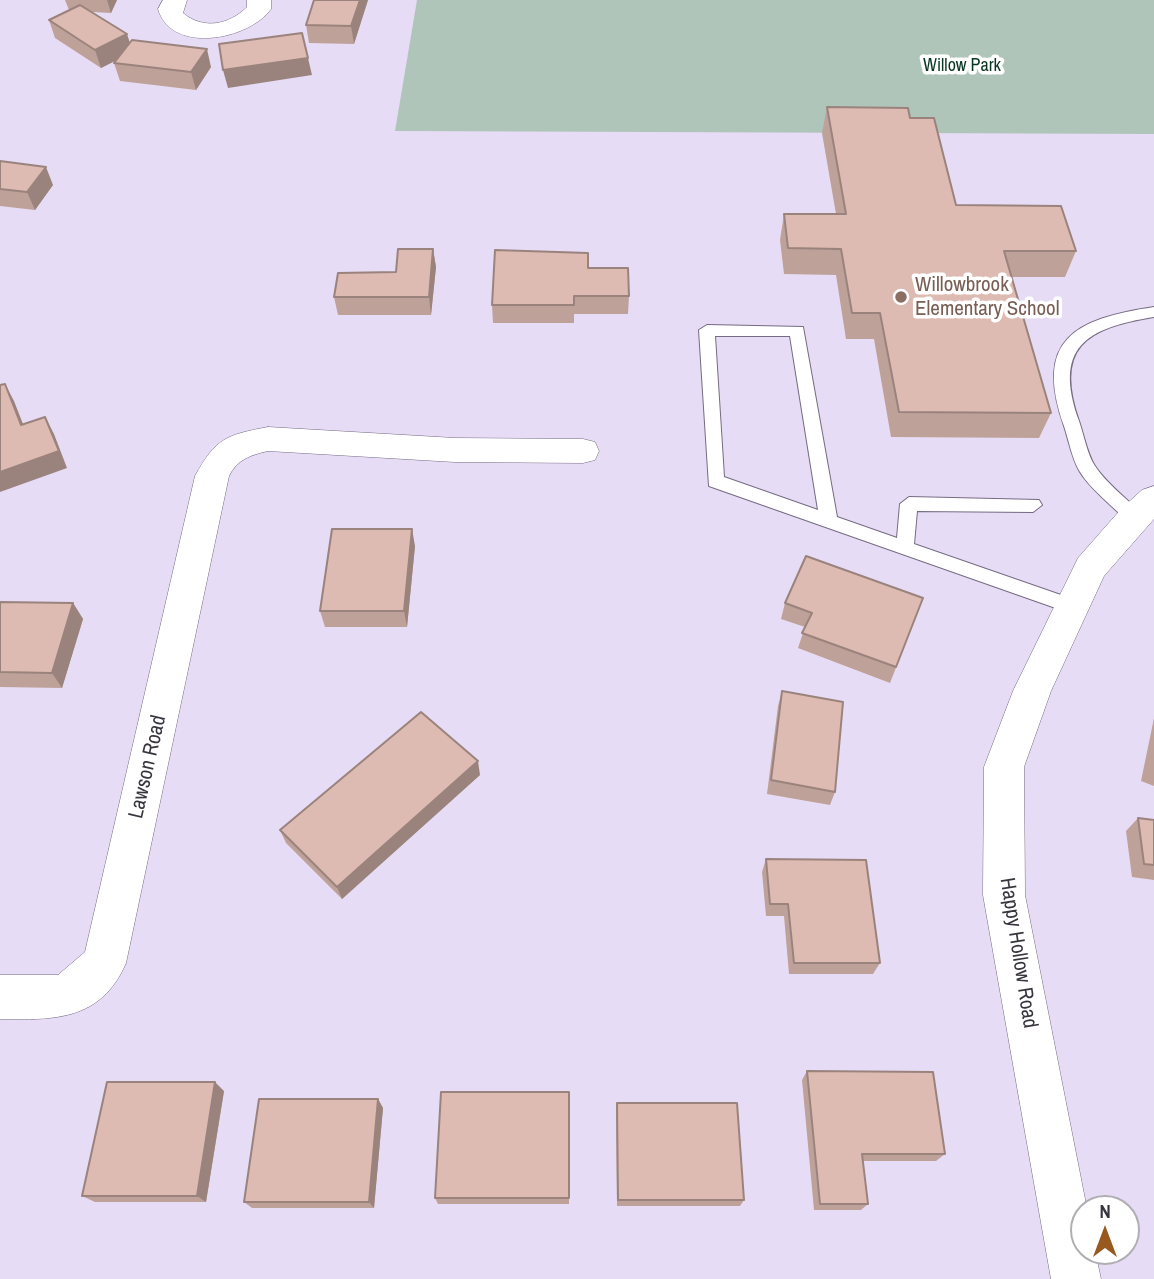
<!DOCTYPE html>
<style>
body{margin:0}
#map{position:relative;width:1154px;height:1279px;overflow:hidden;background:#e7dcf6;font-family:"Archivo Narrow",sans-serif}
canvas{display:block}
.north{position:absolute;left:1070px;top:1195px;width:70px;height:70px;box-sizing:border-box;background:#fff;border:2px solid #b0aeb2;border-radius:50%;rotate:0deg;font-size:19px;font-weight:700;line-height:28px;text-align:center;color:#39353f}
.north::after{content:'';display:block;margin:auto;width:24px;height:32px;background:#97591e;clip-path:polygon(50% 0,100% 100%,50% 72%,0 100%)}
</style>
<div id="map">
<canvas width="1154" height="1279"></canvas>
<div class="north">N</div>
</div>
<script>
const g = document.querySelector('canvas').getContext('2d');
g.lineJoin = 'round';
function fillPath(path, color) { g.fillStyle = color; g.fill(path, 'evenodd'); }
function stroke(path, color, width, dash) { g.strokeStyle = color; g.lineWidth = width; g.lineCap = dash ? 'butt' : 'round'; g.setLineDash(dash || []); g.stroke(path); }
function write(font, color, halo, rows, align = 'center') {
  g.font = font + ' "Archivo Narrow",sans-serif'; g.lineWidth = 7; g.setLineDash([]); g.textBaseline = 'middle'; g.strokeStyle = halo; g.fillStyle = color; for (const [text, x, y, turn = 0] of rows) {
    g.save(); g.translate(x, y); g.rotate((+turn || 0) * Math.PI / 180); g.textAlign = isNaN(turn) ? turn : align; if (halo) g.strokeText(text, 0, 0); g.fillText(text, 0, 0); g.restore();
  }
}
fillPath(new Path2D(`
 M 417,0 L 1154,0 L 1154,134 L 395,131 Z`), '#b0c5ba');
const service = new Path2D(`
 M 1154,307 L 1154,317 C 1085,328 1053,348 1079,421 C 1084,435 1087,454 1095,466 C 1106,483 1126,498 1140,512 L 1143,517 L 1134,524 L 1128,522 C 1113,506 1091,490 1080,472 C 1072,459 1069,441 1064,426 C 1034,340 1074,319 1154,307 Z
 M 707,325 L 803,327 L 837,517 L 897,538 L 900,504 L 909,497 L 1039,500 L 1042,505 L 1033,512 L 917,511 L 914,544 L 1081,602 L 1083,607 L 1081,612 L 1067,612 L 709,486 L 699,330 ZM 715,336 L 790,336 L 818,510 L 724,477 Z`);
const minor = new Path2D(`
 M 163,0 L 187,0 L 183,13 C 203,30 229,25 247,7 L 247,0 L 271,0 L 271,9 C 249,40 171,55 158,9 Z
 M 268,427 L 455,438 L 583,439 L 595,442 L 599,451 L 595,460 L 583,463 L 455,462 L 268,451 C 250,455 237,460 229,476 L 126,963 C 101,1021 54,1020 0,1019 L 0,975 L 58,975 L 85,952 L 195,476 C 216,438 226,435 268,427 Z
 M 1154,486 L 1154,519 L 1104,576 L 1051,691 L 1024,767 L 1025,895 L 1087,1209 L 1084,1209 L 1084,1251 L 1095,1251 L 1101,1279 L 1051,1279 L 983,895 L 984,767 L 1013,691 L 1078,558 L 1122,508 L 1142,490 Z`);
stroke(service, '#756b82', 2);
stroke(minor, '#756b82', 1);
fillPath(service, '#fff');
fillPath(minor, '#fff');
fillPath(new Path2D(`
 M 65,0 L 117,0 L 111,13 L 92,12 L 130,43 L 211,67 L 196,90 L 120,81 L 114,63 L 116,60 L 101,68 L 55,38 L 49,20 L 69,10 Z
 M 368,0 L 354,44 L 309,43 L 306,25 Z
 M 827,107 L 910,118 L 956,205 L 1076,251 L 1065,277 L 1012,277 L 1051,413 L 1039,438 L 891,437 L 874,339 L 846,339 L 836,275 L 784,274 L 780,240 L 784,214 L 836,214 L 822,133 Z
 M 0,161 L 53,185 L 35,210 L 0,206 Z
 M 433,249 L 436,267 L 431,315 L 338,315 L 334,297 L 396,272 Z
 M 588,268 L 629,296 L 628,314 L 574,314 L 574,323 L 493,323 L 492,305 Z
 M 415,546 L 407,627 L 325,627 L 320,611 Z
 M 923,598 L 890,683 L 798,648 L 805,627 L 781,619 L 785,603 Z
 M 0,602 L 73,603 L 83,619 L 62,688 L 0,687 Z
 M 782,691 L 835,792 L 830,805 L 767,794 L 778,706 Z
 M 1154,718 L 1154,786 L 1141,781 Z
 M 480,775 L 342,899 L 286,843 L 280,830 Z
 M 1138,818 L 1154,820 L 1154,880 L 1132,877 L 1126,831 Z
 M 766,859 L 880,963 L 873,974 L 789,974 L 784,916 L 766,916 L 762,872 Z
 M 807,1071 L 945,1154 L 936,1161 L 863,1161 L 868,1204 L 861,1210 L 814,1210 L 802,1080 Z
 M 224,1091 L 206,1202 L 95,1202 L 82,1196 Z
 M 569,1092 L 569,1204 L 438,1204 L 435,1198 Z
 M 378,1099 L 383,1108 L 374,1208 L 252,1208 L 244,1202 Z
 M 617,1103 L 744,1200 L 740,1206 L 617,1206 L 616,1111 Z`), '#bea199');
fillPath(new Path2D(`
 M 107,0 L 117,0 L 111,13 Z
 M 360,0 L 368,0 L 354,44 L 351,26 Z
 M 127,34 L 133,52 L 101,68 L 95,50 Z
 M 207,49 L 211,67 L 196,90 L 191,72 Z
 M 308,58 L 312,75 L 228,88 L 223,70 Z
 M 46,167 L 53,185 L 35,210 L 27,192 Z
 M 433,249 L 436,267 L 431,315 L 429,297 Z
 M 5,384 L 14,401 L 30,442 L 21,425 Z
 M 45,417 L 54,434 L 67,468 L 0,492 L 0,472 Z
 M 412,529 L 415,546 L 407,627 L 404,611 Z
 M 73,603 L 83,619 L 62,688 L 52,673 Z
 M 478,761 L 480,775 L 342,899 L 337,887 Z
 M 215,1082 L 224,1091 L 206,1202 L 197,1196 Z
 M 378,1099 L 383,1108 L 374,1208 L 369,1202 Z`), '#9b837d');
const building = new Path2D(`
 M 314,0 L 360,0 L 351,26 L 306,25 Z
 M 80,5 L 127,34 L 95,50 L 49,20 Z
 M 302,33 L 308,58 L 223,70 L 219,44 Z
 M 132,40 L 207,49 L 191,72 L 114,63 Z
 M 827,107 L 908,108 L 910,118 L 934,118 L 956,205 L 1061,206 L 1076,251 L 1004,251 L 1051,413 L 899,412 L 880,313 L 852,313 L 841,249 L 788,248 L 784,214 L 846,214 Z
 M 0,161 L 46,167 L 27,192 L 0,189 Z
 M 398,249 L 433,249 L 429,297 L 334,297 L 338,273 L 396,272 Z
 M 495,250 L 588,253 L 588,268 L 628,268 L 629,296 L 574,296 L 574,305 L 492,305 Z
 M 5,384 L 21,425 L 45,417 L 59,451 L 0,472 L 0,385 Z
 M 332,529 L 412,529 L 404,611 L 320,611 Z
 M 806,556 L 923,598 L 896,667 L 802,633 L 812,613 L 785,603 Z
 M 0,602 L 73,603 L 52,673 L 0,672 Z
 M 782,691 L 843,702 L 835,792 L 771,780 Z
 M 421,712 L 478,761 L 337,887 L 280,830 Z
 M 1138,818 L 1154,820 L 1154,865 L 1144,864 Z
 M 766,859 L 866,860 L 880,963 L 794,963 L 788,904 L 770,904 Z
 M 807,1071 L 933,1072 L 945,1154 L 862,1154 L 868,1204 L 820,1204 Z
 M 107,1082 L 215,1082 L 197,1196 L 82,1196 Z
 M 441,1092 L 569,1092 L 569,1198 L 435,1198 Z
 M 259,1099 L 378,1099 L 369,1202 L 244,1202 Z
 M 617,1103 L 737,1103 L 744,1200 L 618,1200 Z`);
fillPath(building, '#ddbbb2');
stroke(building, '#9b837d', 2);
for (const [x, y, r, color] of [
 [901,297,7,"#8d6e63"]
]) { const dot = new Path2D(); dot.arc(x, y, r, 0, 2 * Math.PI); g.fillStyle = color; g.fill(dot); stroke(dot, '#fff', 2.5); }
write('18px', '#093524', '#fff', [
 ["Willow Park",962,66]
]);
write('21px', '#785e54', '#fff', [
 ["Willowbrook",915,285],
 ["Elementary School",915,309]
], 'left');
write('21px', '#39353f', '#fff', [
 ["Lawson Road",148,767,-77],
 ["Happy Hollow Road",1018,953,81]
]);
</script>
